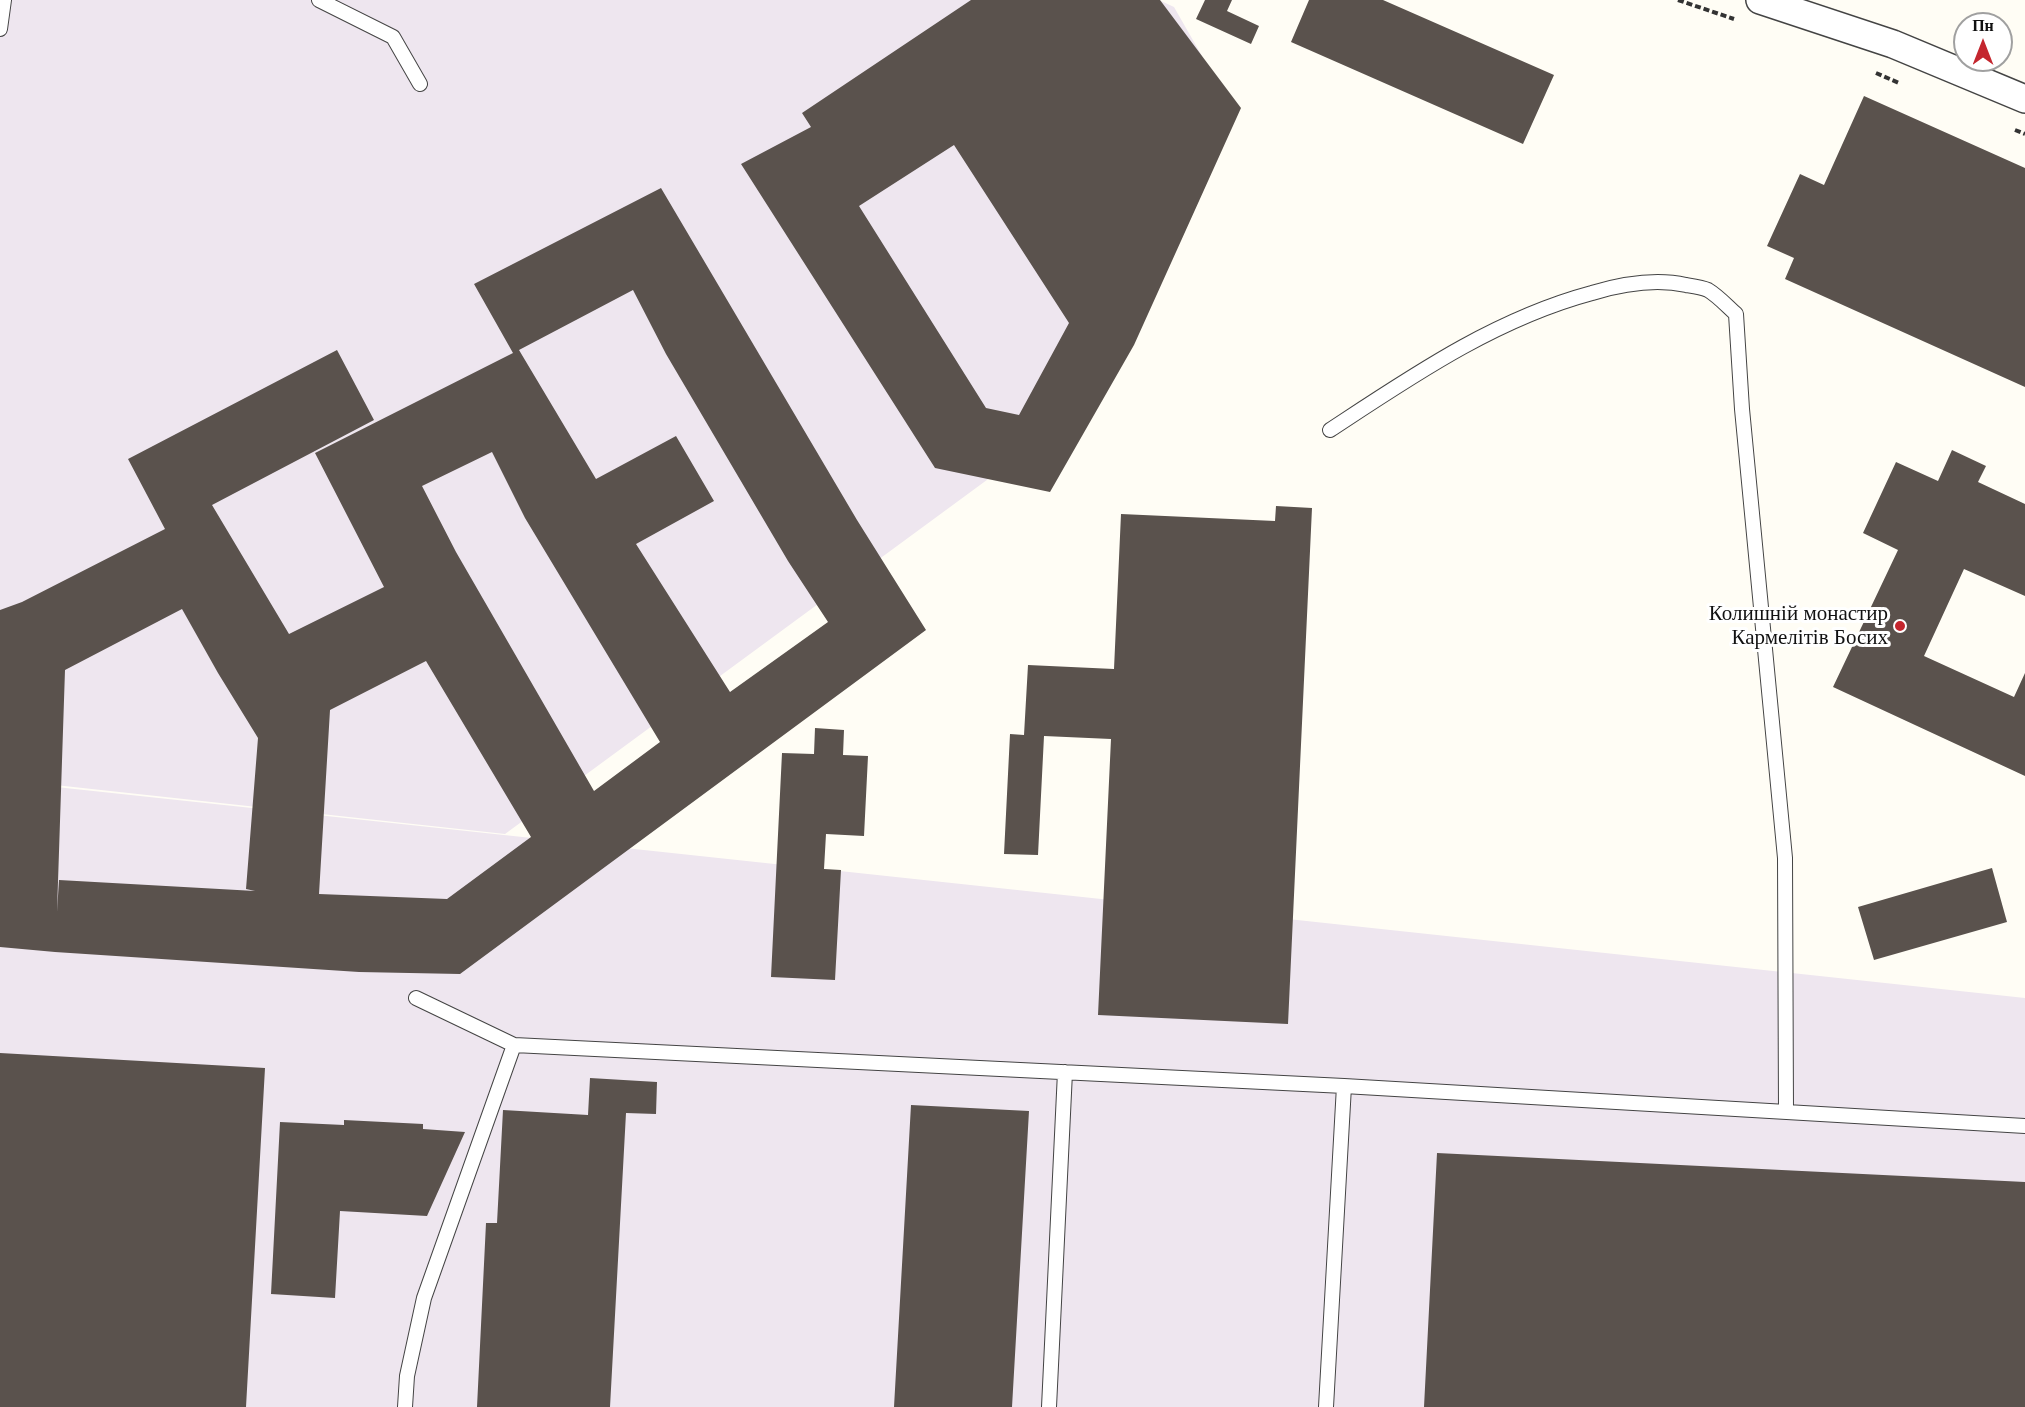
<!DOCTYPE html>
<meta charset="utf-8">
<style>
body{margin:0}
#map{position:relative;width:2025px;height:1407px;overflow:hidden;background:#fffdf5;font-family:"Times New Roman",serif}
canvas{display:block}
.north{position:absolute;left:1953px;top:12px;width:60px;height:60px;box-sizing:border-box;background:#fff;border:2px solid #a0a0a0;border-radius:50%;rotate:0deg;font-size:16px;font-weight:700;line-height:24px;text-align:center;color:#111}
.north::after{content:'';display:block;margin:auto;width:21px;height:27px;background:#c4262e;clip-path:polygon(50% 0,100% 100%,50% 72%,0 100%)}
</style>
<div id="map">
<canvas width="2025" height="1407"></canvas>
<div class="north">Пн</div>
</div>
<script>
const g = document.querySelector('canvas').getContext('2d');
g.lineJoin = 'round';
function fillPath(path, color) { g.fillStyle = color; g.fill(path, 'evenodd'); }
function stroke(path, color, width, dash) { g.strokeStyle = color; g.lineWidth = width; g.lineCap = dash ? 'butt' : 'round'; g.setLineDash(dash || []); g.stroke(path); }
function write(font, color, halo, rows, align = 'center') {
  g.font = font + ' "Times New Roman",serif'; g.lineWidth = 6; g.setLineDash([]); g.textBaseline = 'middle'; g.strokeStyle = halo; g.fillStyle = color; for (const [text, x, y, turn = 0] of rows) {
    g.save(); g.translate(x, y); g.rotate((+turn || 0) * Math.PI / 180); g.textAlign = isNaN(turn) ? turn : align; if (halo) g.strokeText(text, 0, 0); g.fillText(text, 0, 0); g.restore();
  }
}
fillPath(new Path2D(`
 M 0,0 L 1159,0 L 1174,7 L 1202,56 L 1010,463 L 505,834 L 0,779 Z
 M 0,781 L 2025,998 L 2025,1407 L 0,1407 Z`), '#eee6ef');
fillPath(new Path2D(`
 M 971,0 L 1160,0 L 1241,108 L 1134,345 L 1050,492 L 935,468 L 741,164 L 811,127 L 802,113 ZM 954,145 L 1069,323 L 1019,415 L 986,408 L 859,206 Z
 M 1205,0 L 1232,0 L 1227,11 L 1259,26 L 1251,44 L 1196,19 Z
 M 1309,0 L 1383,0 L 1554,75 L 1523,144 L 1291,42 Z
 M 1864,96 L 2025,168 L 2025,387 L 1785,279 L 1794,258 L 1767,246 L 1800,174 L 1824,185 Z
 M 661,188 L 857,520 L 926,630 L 460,974 L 359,972 L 55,952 L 0,947 L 0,610 L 22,602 L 165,529 L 128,459 L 337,350 L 374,420 L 212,505 L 289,634 L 384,587 L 315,453 L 513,353 L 474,284 ZM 633,290 L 666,354 L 788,561 L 828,622 L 730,692 L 636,544 L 714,501 L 676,436 L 596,479 L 519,350 ZM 492,452 L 525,518 L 660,742 L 594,791 L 456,552 L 422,486 ZM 182,609 L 218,673 L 258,738 L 246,889 L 255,891 L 59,880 L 57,912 L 65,670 ZM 426,661 L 531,837 L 447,899 L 319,894 L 330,710 Z
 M 1952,450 L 1986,466 L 1978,482 L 2025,504 L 2025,596 L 1964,569 L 1924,656 L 2014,697 L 2025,673 L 2025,776 L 1833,687 L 1898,550 L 1863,533 L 1896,462 L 1938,481 Z
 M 1276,506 L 1312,508 L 1288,1024 L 1098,1015 L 1111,739 L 1044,736 L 1038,855 L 1004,854 L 1010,734 L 1024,735 L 1028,665 L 1114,669 L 1121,514 L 1275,521 Z
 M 815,728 L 844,730 L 843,755 L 868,756 L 864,836 L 826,834 L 824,869 L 841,870 L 835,980 L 771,977 L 782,753 L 814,754 Z
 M 1992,868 L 2007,922 L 1874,960 L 1858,907 Z
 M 0,1053 L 265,1068 L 246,1407 L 0,1407 Z
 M 590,1078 L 657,1082 L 656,1114 L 626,1113 L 610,1407 L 477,1407 L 486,1223 L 497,1223 L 503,1110 L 588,1115 Z
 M 911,1105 L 1029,1111 L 1012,1407 L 894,1407 Z
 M 344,1120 L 423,1124 L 423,1129 L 465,1132 L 427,1216 L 340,1211 L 335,1298 L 271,1294 L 280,1122 L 344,1125 Z
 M 1437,1153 L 2025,1182 L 2025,1407 L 1424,1407 Z`), '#5a524d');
const service = new Path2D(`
 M 319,0 L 393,37 L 420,84
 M 0,29 L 4,0
 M 1330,430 C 1412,376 1495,319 1592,293 C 1622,284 1654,278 1686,285 C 1693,286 1702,287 1708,290 C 1718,296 1727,306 1736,314 L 1742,409 L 1785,858 L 1786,1112
 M 416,998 L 514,1045 L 1344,1086 L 1326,1407
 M 1344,1086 L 2025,1126
 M 405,1407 L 407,1376 L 424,1298 L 514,1045
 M 1049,1407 L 1065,1072`);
const minor = new Path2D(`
 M 1760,0 L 1893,44 L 2025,99`);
stroke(service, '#444', 16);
stroke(minor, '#444', 30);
stroke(new Path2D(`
 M 1678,0 L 1734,19
 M 1876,73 L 1899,83
 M 2015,130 L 2025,134`), '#333', 4, [6, 3]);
stroke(service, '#fff', 14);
stroke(minor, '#fff', 27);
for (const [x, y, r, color] of [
 [1900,626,6,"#c4262e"]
]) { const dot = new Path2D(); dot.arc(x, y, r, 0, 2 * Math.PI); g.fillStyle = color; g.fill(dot); stroke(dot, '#fff', 2); }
write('21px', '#111', '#fff', [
 ["Колишній монастир",1888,614],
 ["Кармелітів Босих",1888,638]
], 'right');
</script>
